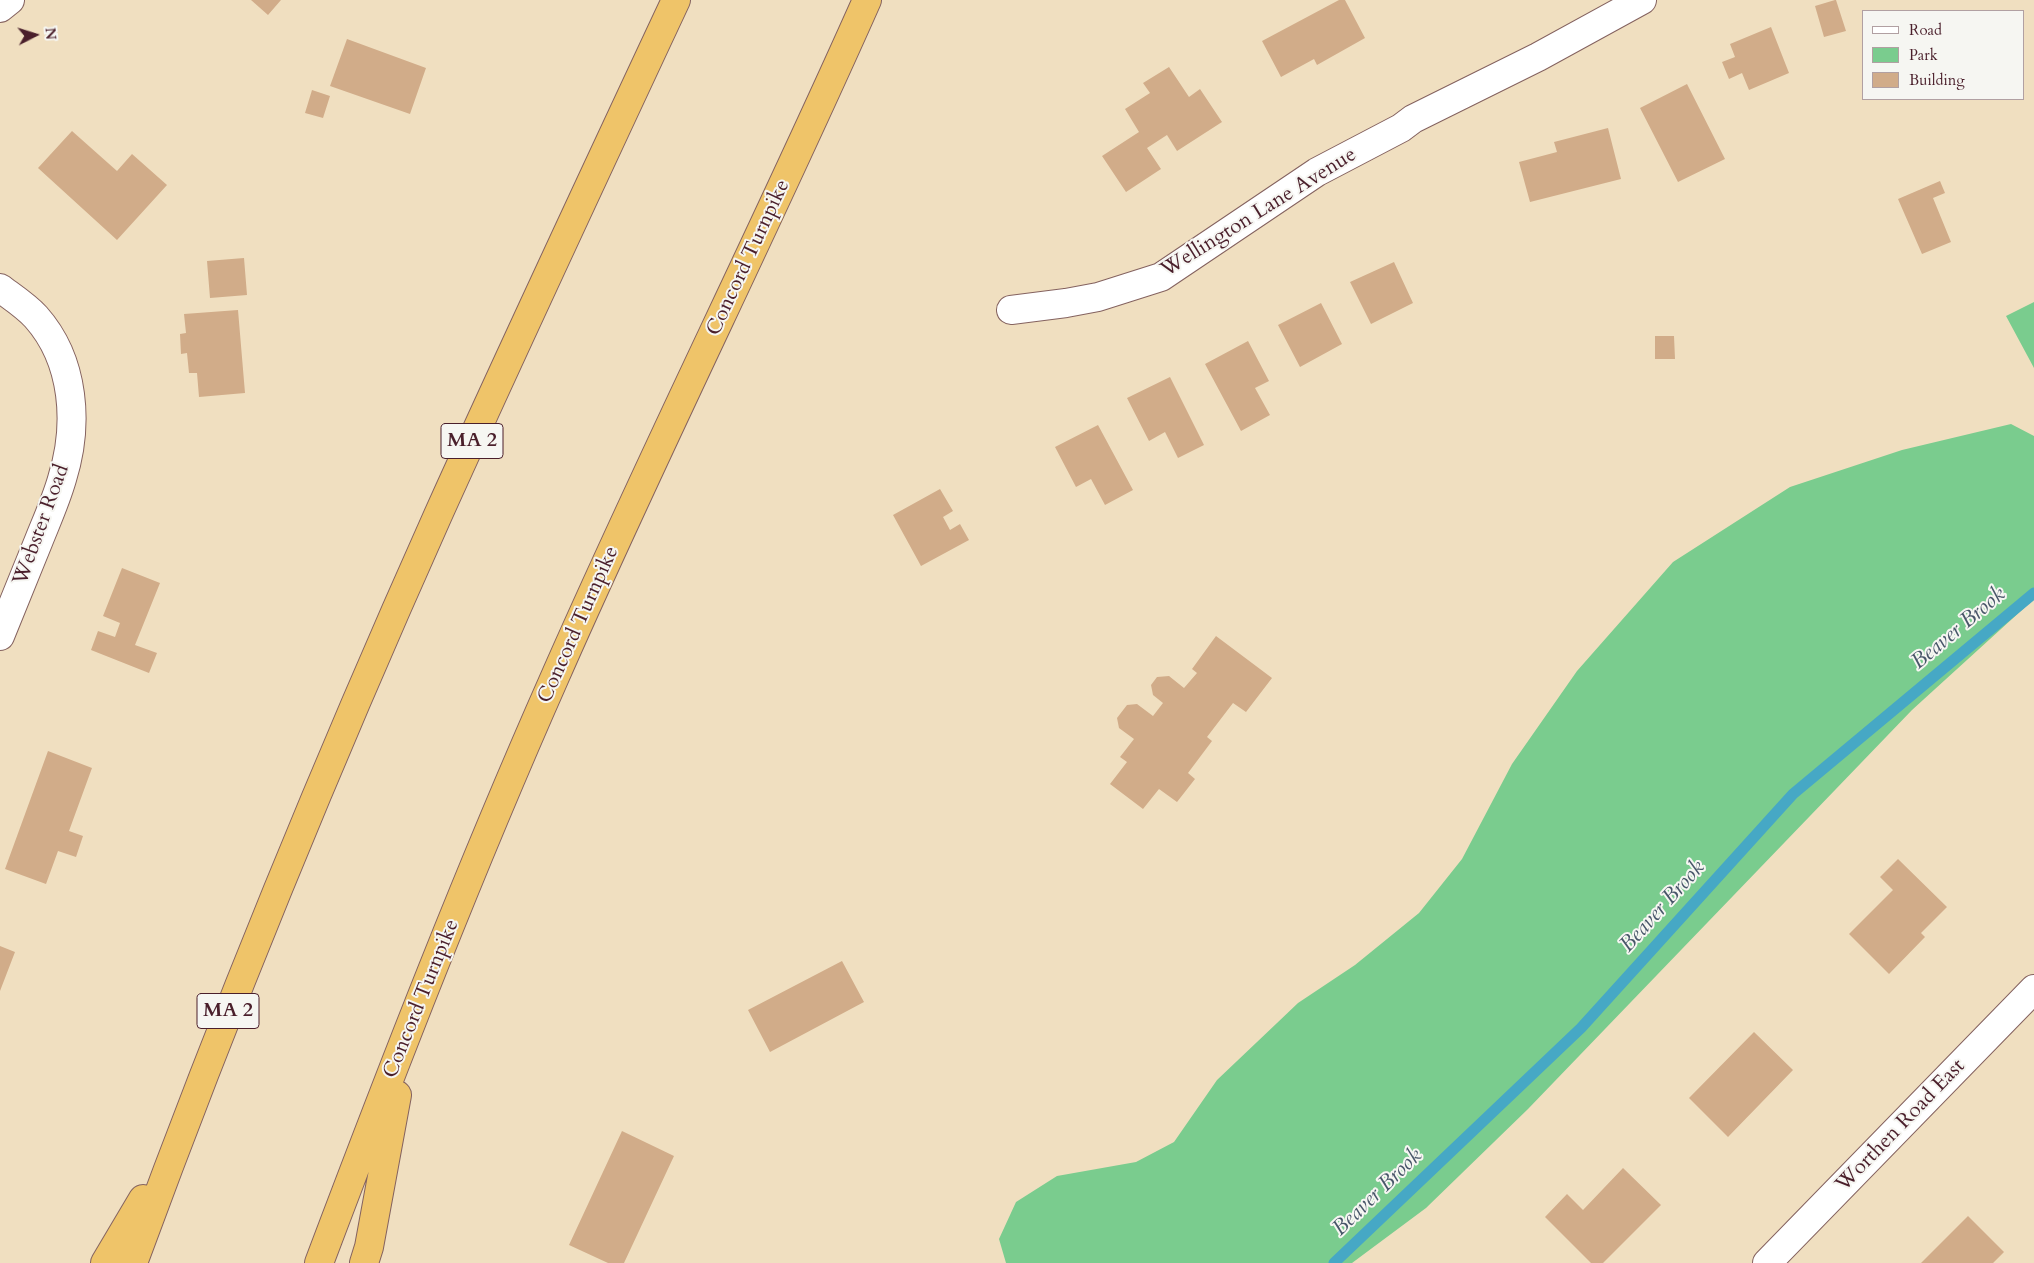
<!DOCTYPE html>
<style>
body{margin:0}
#map{position:relative;width:2034px;height:1263px;overflow:hidden;background:#f0dfc0;font-family:Cardo,serif}
canvas{display:block}
.legend{position:absolute;left:1862px;top:10px;width:162px;height:90px;box-sizing:border-box;background:#f6f6f2;border:1px solid #b1a0a2;margin:0;padding:6px 9px;list-style:none;font-size:15px;color:#4a1f2b}
.legend li{display:flex;align-items:center;gap:10px;height:25px}
.legend b{width:25px;border:1px solid #b1a0a2}
.north{position:absolute;left:10px;top:10px;width:50px;height:50px;-webkit-text-stroke:4px #f6f6f2;paint-order:stroke;rotate:85deg;font-size:14px;font-weight:700;line-height:20px;text-align:center;color:#4a1f2b}
.north::after{content:'';display:block;margin:auto;width:18px;height:22px;background:#4a1f2b;clip-path:polygon(50% 0,100% 100%,50% 72%,0 100%)}
</style>
<div id="map">
<canvas width="2034" height="1263"></canvas>
<ul class="legend">
<li><b style="height:6px;background:#fff"></b>Road</li>
<li><b style="height:14px;background:#7acc8e"></b>Park</li>
<li><b style="height:14px;background:#d1ac89"></b>Building</li>
</ul>
<div class="north">N</div>
</div>
<script>
const g = document.querySelector('canvas').getContext('2d');
g.lineJoin = 'round';
function fillPath(path, color) { g.fillStyle = color; g.fill(path, 'evenodd'); }
function stroke(path, color, width, dash) { g.strokeStyle = color; g.lineWidth = width; g.lineCap = dash ? 'butt' : 'round'; g.setLineDash(dash || []); g.stroke(path); }
function write(font, color, halo, rows, align = 'center') {
  g.font = font + ' Cardo,serif'; g.lineWidth = 4; g.setLineDash([]); g.textBaseline = 'middle'; g.strokeStyle = halo; g.fillStyle = color; for (const [text, x, y, turn = 0] of rows) {
    g.save(); g.translate(x, y); g.rotate((+turn || 0) * Math.PI / 180); g.textAlign = isNaN(turn) ? turn : align; if (halo) g.strokeText(text, 0, 0); g.fillText(text, 0, 0); g.restore();
  }
}
fillPath(new Path2D(`
 M 2034,302 L 2034,368 L 2006,316 Z
 M 2011,424 L 2034,436 L 2034,599 L 1912,710 L 1528,1109 L 1426,1208 L 1352,1263 L 1006,1263 L 999,1239 L 1016,1202 L 1057,1176 L 1136,1162 L 1174,1142 L 1217,1080 L 1277,1023 L 1298,1003 L 1355,965 L 1419,913 L 1462,859 L 1512,764 L 1577,671 L 1673,562 L 1790,487 L 1902,450 Z`), '#7acc8e');
stroke(new Path2D(`
 M 1334,1263 L 1581,1028 L 1793,794 L 2034,593`), '#46a8c5', 11);
fillPath(new Path2D(`
 M 251,0 L 281,0 L 268,15 Z
 M 1339,0 L 1345,0 L 1365,38 L 1317,65 L 1314,59 L 1281,77 L 1262,41 Z
 M 1835,0 L 1836,0 L 1846,31 L 1824,37 L 1815,6 Z
 M 1771,27 L 1789,73 L 1749,90 L 1742,73 L 1729,79 L 1722,62 L 1735,57 L 1730,44 Z
 M 347,39 L 426,68 L 410,114 L 330,86 Z
 M 1169,67 L 1189,97 L 1200,89 L 1222,122 L 1177,151 L 1167,135 L 1147,148 L 1161,169 L 1126,192 L 1102,156 L 1139,132 L 1125,109 L 1150,93 L 1143,83 Z
 M 1687,84 L 1725,159 L 1678,182 L 1640,108 Z
 M 312,90 L 330,96 L 323,118 L 305,113 Z
 M 1608,128 L 1621,179 L 1530,202 L 1519,162 L 1557,152 L 1554,142 Z
 M 72,131 L 117,171 L 132,154 L 167,185 L 117,240 L 38,168 Z
 M 1940,181 L 1945,193 L 1933,198 L 1951,242 L 1922,254 L 1898,199 Z
 M 244,258 L 247,295 L 210,298 L 207,261 Z
 M 1394,262 L 1413,303 L 1371,324 L 1350,282 Z
 M 1321,303 L 1342,344 L 1300,367 L 1278,325 Z
 M 238,310 L 245,393 L 199,397 L 197,373 L 189,373 L 187,353 L 181,354 L 180,334 L 186,333 L 184,314 Z
 M 1655,336 L 1674,336 L 1675,359 L 1655,359 Z
 M 1248,341 L 1269,381 L 1255,388 L 1270,415 L 1241,431 L 1205,364 Z
 M 1170,377 L 1204,445 L 1178,458 L 1165,432 L 1149,441 L 1127,398 Z
 M 1098,425 L 1133,490 L 1105,505 L 1091,479 L 1076,487 L 1055,447 Z
 M 940,489 L 953,511 L 943,517 L 950,530 L 960,524 L 969,540 L 921,566 L 893,515 Z
 M 122,568 L 160,583 L 135,645 L 157,653 L 149,673 L 91,650 L 98,631 L 115,637 L 120,623 L 103,616 Z
 M 1216,636 L 1272,678 L 1246,712 L 1233,703 L 1207,737 L 1212,741 L 1188,773 L 1195,779 L 1177,802 L 1159,789 L 1143,809 L 1110,784 L 1127,762 L 1120,757 L 1134,739 L 1119,728 L 1117,718 L 1127,705 L 1137,704 L 1153,716 L 1163,703 L 1153,695 L 1151,685 L 1157,677 L 1169,676 L 1184,688 L 1197,673 L 1192,669 Z
 M 48,751 L 92,768 L 69,831 L 83,836 L 76,857 L 58,851 L 46,884 L 5,869 Z
 M 1898,859 L 1947,907 L 1921,933 L 1925,937 L 1889,974 L 1849,934 L 1893,890 L 1880,877 Z
 M 0,946 L 15,952 L 0,991 Z
 M 842,961 L 864,1002 L 770,1052 L 748,1010 Z
 M 1754,1032 L 1793,1070 L 1728,1137 L 1689,1098 Z
 M 622,1131 L 674,1156 L 624,1263 L 608,1263 L 569,1245 Z
 M 1623,1168 L 1661,1205 L 1603,1263 L 1591,1263 L 1545,1217 L 1567,1194 L 1583,1210 Z
 M 1968,1216 L 2004,1252 L 1993,1263 L 1921,1263 Z`), '#d1ac89');
const minor = new Path2D(`
 M 0,8 L 10,0
 M 0,288 C 12,297 26,306 36,317 C 75,361 79,425 62,479 C 56,500 47,520 39,540 C 26,572 13,604 0,636
 M 1011,310 L 1066,303 L 1098,297 L 1161,277 L 1317,172 L 1401,128 L 1413,119 L 1538,57 L 1642,0
 M 1767,1263 L 2034,989`);
const motorway = new Path2D(`
 M 105,1263 L 143,1199
 M 133,1263 C 226,1010 328,761 438,515 C 516,342 596,171 676,0
 M 319,1263 C 393,1067 469,871 554,679 C 654,451 766,228 867,0
 M 364,1263 L 369,1247 L 397,1095`);
stroke(minor, '#84625f', 30);
stroke(motorway, '#84625f', 30);
stroke(minor, '#fff', 28);
stroke(motorway, '#efc469', 28);
for (const [x, y, w] of [
 [472,441,62],
 [228,1011,62]
]) { const box = new Path2D(); box.roundRect(x - w / 2, y - 17.5, w, 35, 4); g.fillStyle = '#f6f6f2'; g.fill(box); stroke(box, '#4a1f2b', 1); }
write('bold 20px', '#4a1f2b', null, [
 ["MA 2",472,441],
 ["MA 2",228,1011]
]);
write('21px', '#4a1f2b', '#f6f6f2', [
 ["Wellington Lane Avenue",1259,213,-32],
 ["Concord Turnpike",749,258,-65],
 ["Webster Road",42,525,-70],
 ["Concord Turnpike",579,625,-66],
 ["Concord Turnpike",422,999,-68],
 ["Worthen Road East",1901,1126,-46]
]);
write('italic 22px', '#485669', '#f6f6f2', [
 ["Beaver Brook",1959,629,-40],
 ["Beaver Brook",1663,907,-48],
 ["Beaver Brook",1378,1193,-44]
]);
</script>
